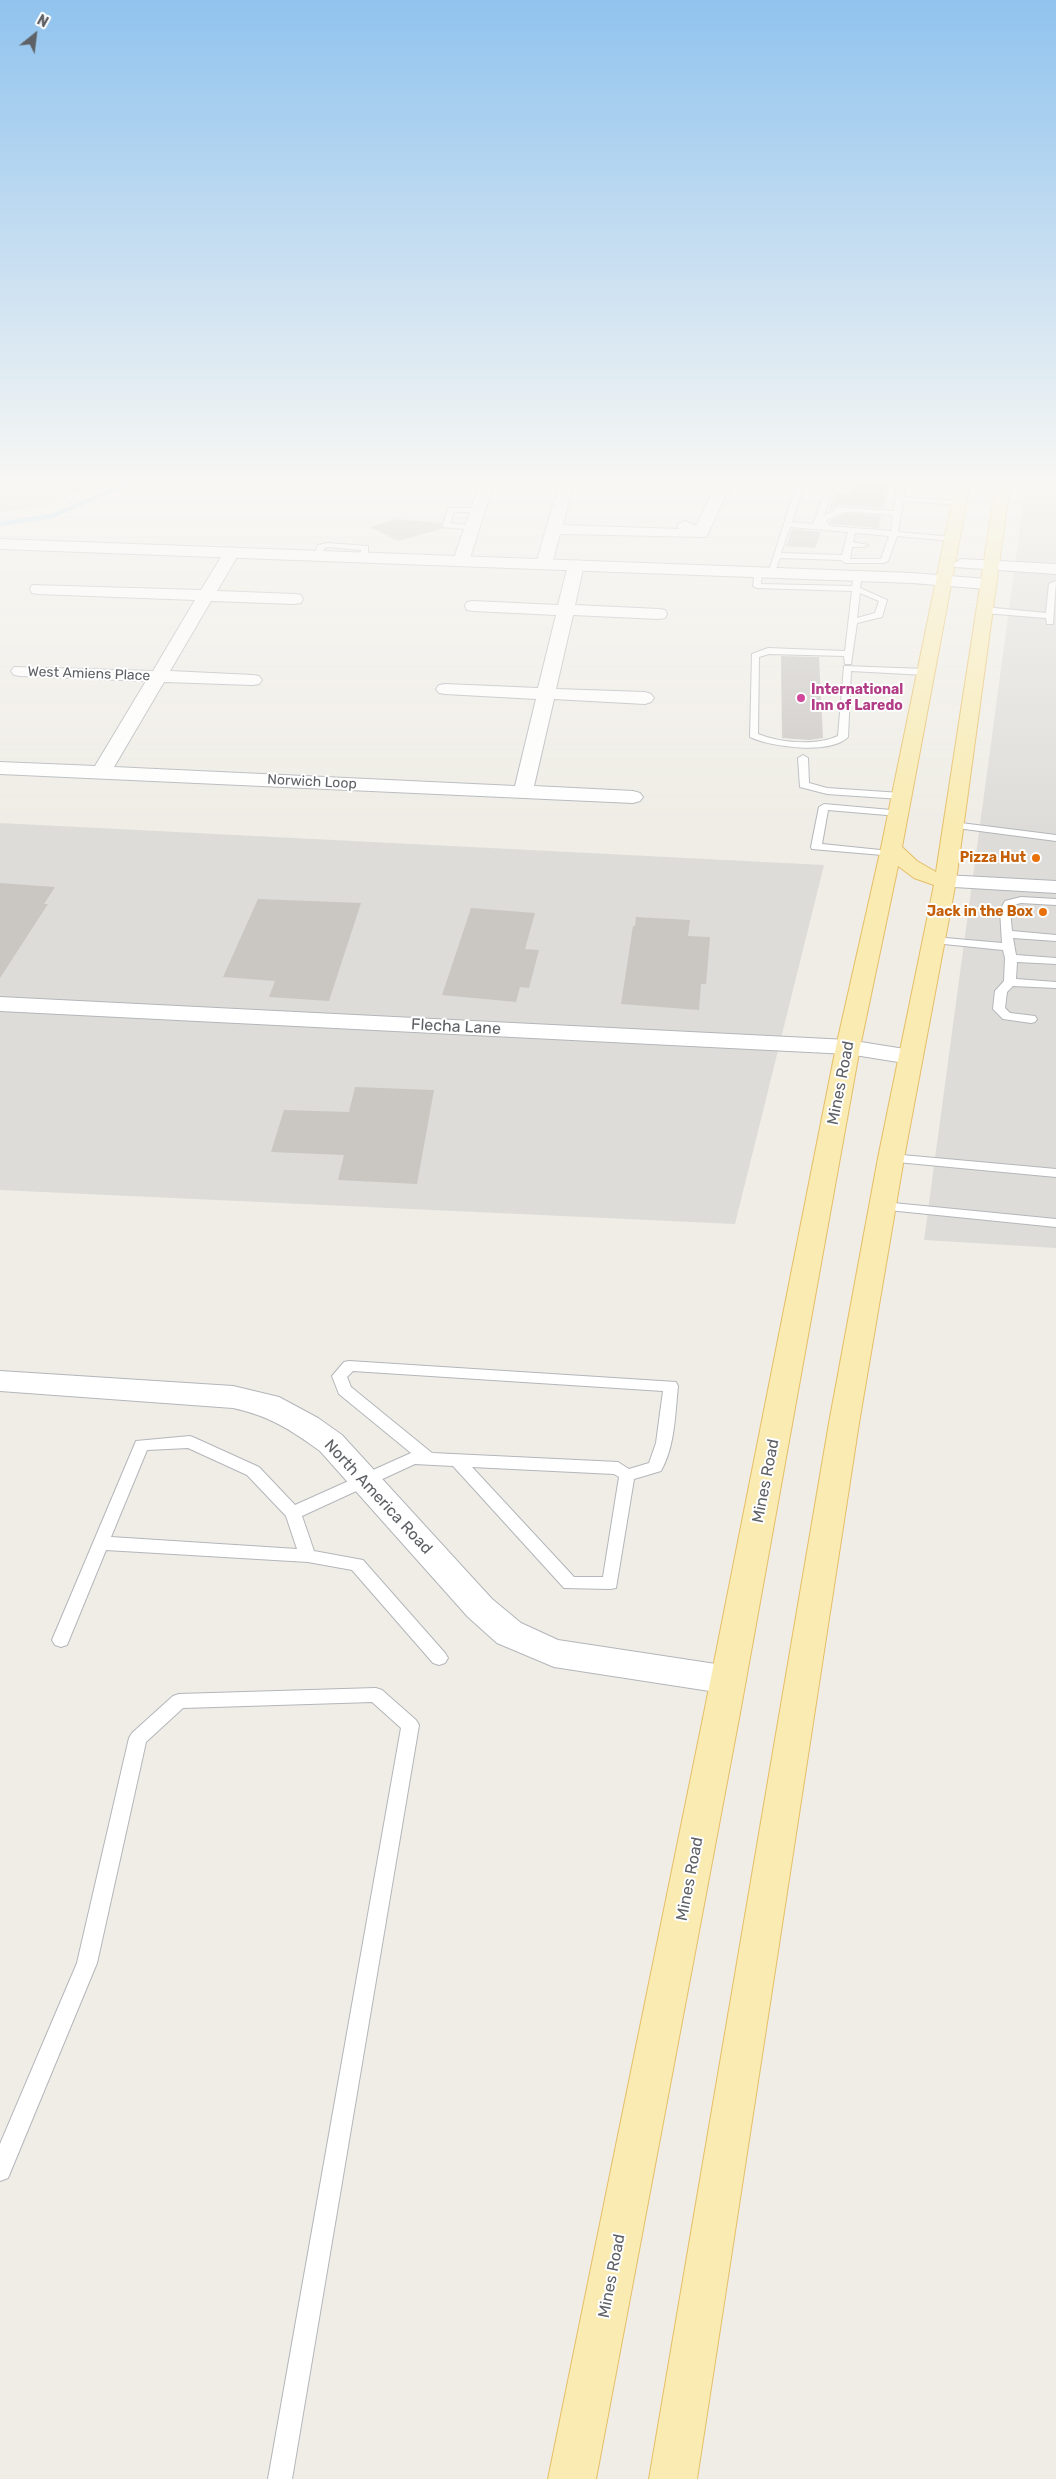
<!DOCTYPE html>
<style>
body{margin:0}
#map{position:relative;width:1056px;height:2479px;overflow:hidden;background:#efede6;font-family:Rubik,sans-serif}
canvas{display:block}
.north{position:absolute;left:10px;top:10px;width:50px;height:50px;-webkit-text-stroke:4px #fff;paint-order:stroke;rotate:29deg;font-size:14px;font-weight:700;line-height:20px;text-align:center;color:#5e6165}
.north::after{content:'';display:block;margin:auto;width:18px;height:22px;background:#5e6165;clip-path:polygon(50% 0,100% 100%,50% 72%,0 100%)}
</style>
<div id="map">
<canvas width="1056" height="2479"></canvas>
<div class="north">N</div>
</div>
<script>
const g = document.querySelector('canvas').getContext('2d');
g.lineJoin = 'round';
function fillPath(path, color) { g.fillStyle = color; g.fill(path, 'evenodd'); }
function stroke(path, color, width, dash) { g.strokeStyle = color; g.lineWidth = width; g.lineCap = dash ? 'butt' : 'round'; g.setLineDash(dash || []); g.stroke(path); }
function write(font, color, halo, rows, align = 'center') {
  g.font = font + ' Rubik,sans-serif'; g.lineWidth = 4; g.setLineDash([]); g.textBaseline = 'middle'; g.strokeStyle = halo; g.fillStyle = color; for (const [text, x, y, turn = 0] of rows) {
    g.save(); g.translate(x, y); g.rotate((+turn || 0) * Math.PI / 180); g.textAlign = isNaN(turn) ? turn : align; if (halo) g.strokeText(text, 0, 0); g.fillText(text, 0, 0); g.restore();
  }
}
fillPath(new Path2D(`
 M 1026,483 L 1056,483 L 1056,1248 L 924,1240 Z
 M 0,823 L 824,865 L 735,1224 L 0,1190 Z`), '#dedcd8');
fillPath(new Path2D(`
 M 0,483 L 102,483 L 46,505 L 0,513 Z`), '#e1ded7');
stroke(new Path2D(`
 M 0,524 L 52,516 L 130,483`), '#addaf8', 4.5);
fillPath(new Path2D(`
 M 853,483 L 890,483 L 883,508 L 838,505 L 828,511 L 835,493 L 849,495 Z
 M 846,514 L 881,516 L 879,528 L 830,524 L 829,521 Z
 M 396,519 L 441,523 L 442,529 L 398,541 L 370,527 Z
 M 792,529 L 821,532 L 815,548 L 786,546 Z
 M 781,656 L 819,657 L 823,738 L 809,740 L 782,738 Z
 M 0,883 L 55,887 L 44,904 L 48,904 L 0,978 Z
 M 258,899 L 361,903 L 329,1001 L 269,997 L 275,981 L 223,977 Z
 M 471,908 L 535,913 L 525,949 L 539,950 L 529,988 L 520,987 L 516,1002 L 442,995 Z
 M 636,917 L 690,920 L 688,936 L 710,937 L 706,984 L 701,984 L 699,1010 L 621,1004 L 633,926 L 635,926 Z
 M 355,1087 L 434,1090 L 417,1184 L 338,1180 L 344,1155 L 271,1152 L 284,1110 L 349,1112 Z`), '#cac7c3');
const lane = new Path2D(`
 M 797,483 L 805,483 L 792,522 L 813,524 L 828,483 L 836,483 L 824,515 L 835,511 L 834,509 L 838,507 L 894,511 L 897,483 L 905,483 L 904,497 L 959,501 L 963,503 L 959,505 L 903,501 L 898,532 L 952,537 L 956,539 L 952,541 L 897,536 L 888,561 L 884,563 L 845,563 L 841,560 L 780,558 L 774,574 L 768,574 ZM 846,512 L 893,515 L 891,531 L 829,526 L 826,520 ZM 790,527 L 848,532 L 842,555 L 781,553 ZM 855,533 L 889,536 L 881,559 L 850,559 L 852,547 L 864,547 L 868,545 L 853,542 Z
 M 448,508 L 481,508 L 482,510 L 478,512 L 454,512 L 450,523 L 475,526 L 475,530 L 442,527 Z
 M 328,543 L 368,546 L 368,557 L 361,559 L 361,550 L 328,547 L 324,549 L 319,558 L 313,558 L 318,545 Z
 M 755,570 L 762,572 L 761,584 L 852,586 L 853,581 L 857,579 L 861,581 L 860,588 L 887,600 L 882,617 L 857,623 L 851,664 L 845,664 L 844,656 L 769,654 L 759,657 L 758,734 C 780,743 816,746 838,736 L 844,666 L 925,669 L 929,672 L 925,675 L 851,671 L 848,737 C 830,755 771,747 750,737 L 752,654 L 768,648 L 845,651 L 852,591 L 757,588 L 753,586 ZM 860,593 L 879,601 L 875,613 L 857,618 Z
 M 1056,581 L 1053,624 L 1047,624 L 1046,618 L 984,613 L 980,610 L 984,607 L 1046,613 L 1049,584 Z
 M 803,755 L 808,758 L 809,783 L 827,788 L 901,793 L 906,796 L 901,799 L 827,794 L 800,787 L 798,758 Z
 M 824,804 L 902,811 L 902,815 L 898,816 L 828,810 L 822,844 L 890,851 L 894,852 L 894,856 L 812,849 L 811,847 L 819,807 Z
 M 953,822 L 1056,835 L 1056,841 L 949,827 L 948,825 Z
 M 1021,897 L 1056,899 L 1056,905 L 1021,903 L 1013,905 L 1010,910 L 1012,931 L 1056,935 L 1056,941 L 1013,938 L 1016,955 L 1056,958 L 1056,964 L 1017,962 L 1016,979 L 1056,982 L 1056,988 L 1013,986 L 1007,992 L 1005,1008 L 1010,1013 L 1035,1016 L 1037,1019 L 1035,1022 L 1031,1023 L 1003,1019 L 993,1009 L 995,991 L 1004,981 L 1005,958 L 1003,950 L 934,943 L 928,940 L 934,937 L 1002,943 L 1000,910 L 1005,901 Z
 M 891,1154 L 1056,1169 L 1056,1177 L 886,1161 L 884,1158 L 886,1155 Z
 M 883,1202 L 1056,1219 L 1056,1227 L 878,1209 L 876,1206 Z
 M 349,1361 L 676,1382 L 678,1386 C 675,1415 675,1446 661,1471 L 634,1479 L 616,1588 L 610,1589 L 564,1588 L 453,1466 L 415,1464 L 302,1516 L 314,1551 L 363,1560 L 445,1653 L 448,1658 L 445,1663 L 439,1665 L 433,1663 L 352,1570 L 308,1562 L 106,1550 L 67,1645 L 61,1647 L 55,1645 L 52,1640 L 136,1441 L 190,1436 L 195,1438 L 259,1467 L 295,1505 L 411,1453 L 339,1394 L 332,1376 L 344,1362 ZM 353,1371 L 663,1391 L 656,1443 L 649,1463 L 629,1469 L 618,1462 L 432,1453 L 351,1387 L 347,1377 ZM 188,1448 L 247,1475 L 286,1516 L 297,1549 L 111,1537 L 147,1450 ZM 472,1467 L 614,1474 L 619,1477 L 603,1577 L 574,1577 Z
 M 376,1688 L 382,1690 L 416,1720 L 419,1725 L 292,2479 L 268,2479 L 401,1728 L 372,1702 L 183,1708 L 146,1742 L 97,1963 L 8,2178 L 0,2181 L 0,2144 L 77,1963 L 129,1738 L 132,1733 L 173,1696 L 179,1694 Z`);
const street = new Path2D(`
 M 480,483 L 494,483 L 469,561 L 461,566 L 455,564 L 453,561 Z
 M 559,483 L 573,483 L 563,525 L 679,529 L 677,526 L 680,523 L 685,521 L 696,526 L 717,483 L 732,483 L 706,537 L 560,534 L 552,564 L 544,569 L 536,564 Z
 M 232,547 L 240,552 L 217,591 L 295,594 L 301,595 L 303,599 L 301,603 L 295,604 L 211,601 L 170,671 L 253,675 L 259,676 L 262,680 L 259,684 L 253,685 L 164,682 L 114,767 L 515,786 L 536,699 L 445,694 L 439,693 L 436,689 L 439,685 L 445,684 L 538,688 L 556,615 L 473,611 L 467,610 L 465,606 L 467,602 L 473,601 L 558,605 L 568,565 L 576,560 L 584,565 L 575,605 L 659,609 L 665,610 L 667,614 L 665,618 L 659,619 L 573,615 L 556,689 L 645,692 L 651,694 L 654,698 L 651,702 L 645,704 L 554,699 L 534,786 L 633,791 L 640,793 L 643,797 L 640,801 L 633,803 L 0,774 L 0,762 L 95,766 L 146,681 L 20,676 L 14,675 L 11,671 L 14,667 L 153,671 L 195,600 L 38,594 L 32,593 L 30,589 L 32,585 L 201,590 L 226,549 Z
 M 0,997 L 848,1040 L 911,1050 L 920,1052 L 923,1057 L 920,1062 L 911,1064 L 848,1054 L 0,1011 Z
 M 0,1371 L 233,1386 L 279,1397 L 318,1418 L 342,1435 L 492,1599 L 521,1623 L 558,1640 L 729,1666 L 741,1670 L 746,1680 L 741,1690 L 729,1694 L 554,1667 L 497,1643 L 468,1617 L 320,1451 C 290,1429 269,1416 233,1408 L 0,1391 Z`);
const secondary = new Path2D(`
 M 0,539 L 912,573 L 987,579 L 993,581 L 995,584 L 993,587 L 987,589 L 912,583 L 0,549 Z
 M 961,559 L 1056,564 L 1056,574 L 955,567 L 953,564 Z
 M 945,875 L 1056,881 L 1056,893 L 937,886 L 934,881 L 937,876 Z`);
const primary = new Path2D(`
 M 956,483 L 970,483 L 902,847 L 917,861 L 936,872 L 996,483 L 1010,483 L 956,881 L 904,1158 L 859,1423 L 697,2479 L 649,2479 L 829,1423 L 878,1158 L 934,885 L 914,878 L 898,866 L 860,1047 L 740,1713 L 596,2479 L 548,2479 L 704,1713 L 836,1047 L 881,848 Z`);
stroke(lane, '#b3b6ba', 2);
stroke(street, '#b3b6ba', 2);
stroke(secondary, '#b2b5ba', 2);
stroke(primary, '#e6be68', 2);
fillPath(lane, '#fff');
fillPath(street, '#fff');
fillPath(secondary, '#fff');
fillPath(primary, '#f9ebb1');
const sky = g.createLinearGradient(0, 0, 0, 830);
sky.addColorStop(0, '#90c3ee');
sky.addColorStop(0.58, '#f8f7f4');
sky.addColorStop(1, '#f8f7f400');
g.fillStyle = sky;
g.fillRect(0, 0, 1056, 830);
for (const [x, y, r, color] of [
 [801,698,5,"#d1479c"],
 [1036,858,5,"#e8710a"],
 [1043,912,5,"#e8710a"]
]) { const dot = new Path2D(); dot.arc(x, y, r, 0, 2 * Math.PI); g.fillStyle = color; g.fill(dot); stroke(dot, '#fff', 2); }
write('14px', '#5e6165', '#fff', [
 ["West Amiens Place",89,674,2],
 ["Norwich Loop",312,782,3]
]);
write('bold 14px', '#b23c85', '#fff', [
 ["International",811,690],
 ["Inn of Laredo",811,706]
], 'left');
write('bold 14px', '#c56008', '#fff', [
 ["Pizza Hut",1026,858],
 ["Jack in the Box",1033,912]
], 'right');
write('16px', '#5e6165', '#fff', [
 ["Flecha Lane",456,1027,3],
 ["Mines Road",841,1083,-79],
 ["Mines Road",766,1481,-79],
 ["North America Road",378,1497,47],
 ["Mines Road",690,1879,-79],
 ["Mines Road",612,2276,-79]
]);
</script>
